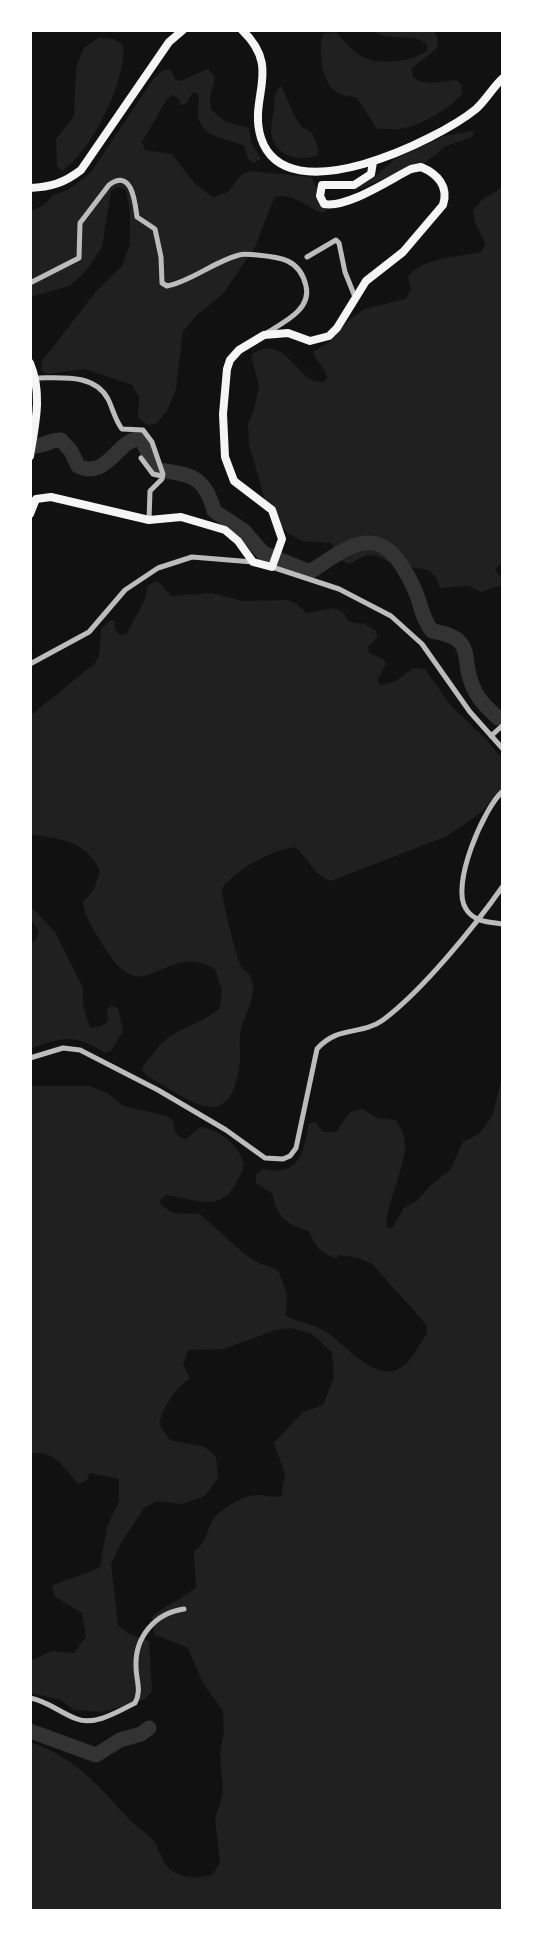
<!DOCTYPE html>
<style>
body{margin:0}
#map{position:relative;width:533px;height:1941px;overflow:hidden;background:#111;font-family:Commissioner,sans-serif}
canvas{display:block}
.frame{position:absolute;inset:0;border:32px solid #fff;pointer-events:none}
</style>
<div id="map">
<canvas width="533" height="1941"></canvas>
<div class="frame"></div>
</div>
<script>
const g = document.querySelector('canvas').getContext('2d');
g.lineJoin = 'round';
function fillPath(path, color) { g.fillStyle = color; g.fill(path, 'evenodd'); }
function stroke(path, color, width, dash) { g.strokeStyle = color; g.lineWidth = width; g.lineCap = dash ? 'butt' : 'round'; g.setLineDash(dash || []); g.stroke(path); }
fillPath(new Path2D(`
 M 372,30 L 434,30 L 438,39 L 437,48 L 412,68 C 409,90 444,81 456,80 L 461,84 L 463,93 C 449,109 422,125 401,129 C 393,130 385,128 377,129 L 357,98 C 351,96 343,96 338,93 C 321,84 318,50 323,34 L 336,32 C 345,42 355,55 368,59 C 385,65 414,61 428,50 L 426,43 C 409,32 389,43 372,30 Z
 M 99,37 L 114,39 L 123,45 C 127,79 91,153 62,171 L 57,166 L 56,139 L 74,116 L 76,68 L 83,49 Z
 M 170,69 L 176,80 L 180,81 L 208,69 L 215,77 L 210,97 L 211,110 L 226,122 L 249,128 L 251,142 L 261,159 L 253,163 L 248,158 L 244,146 C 226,137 203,140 198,116 C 197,107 201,101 197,93 L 192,93 L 187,103 L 181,105 L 179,99 L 173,95 L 167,99 L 142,142 L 145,150 L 172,154 L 196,185 L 213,197 L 228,192 L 241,175 L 250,171 L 311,177 C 319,188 317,200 327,210 L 322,213 C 307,208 290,190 274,198 L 255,247 L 223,294 L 197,315 L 183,331 L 176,389 L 167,411 L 156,424 L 147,425 L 138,417 L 139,397 L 132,385 L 85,369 L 47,374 L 41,370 L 42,361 L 98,289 L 122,266 L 130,244 L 130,212 L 126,190 L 118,187 L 111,191 L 102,247 L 86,271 L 69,286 L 30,297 L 30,211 L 44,205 L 53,195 L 68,190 L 91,172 L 154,78 L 162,71 Z
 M 281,86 L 295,117 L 302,127 L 312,133 L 319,150 L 317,155 C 297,163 273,155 271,131 C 271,123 273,115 274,107 C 275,99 274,91 281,86 Z
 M 472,131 L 474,132 L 472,137 L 446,146 L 426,162 L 354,191 L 355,187 L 375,176 L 395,159 L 445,136 Z
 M 503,187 L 503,565 L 499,565 L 495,570 L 503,580 L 502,585 L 481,592 L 469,586 L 440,588 L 436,577 L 428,570 L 393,564 L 377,556 L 367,555 L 349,564 L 340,560 L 331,543 L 302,541 L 287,533 L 268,511 L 249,444 L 248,424 L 254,409 L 259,386 L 251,355 C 288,329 297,389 325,381 L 327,377 C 324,367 317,362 313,352 L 332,340 L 348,321 L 364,309 L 406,299 L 411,289 L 408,276 C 427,256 455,258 481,252 L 485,245 C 481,231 473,224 473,210 L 483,199 Z
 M 158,581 L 171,596 L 212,593 L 243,601 L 287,600 L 295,603 L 307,613 C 326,611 339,600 349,622 L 365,624 L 376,631 L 377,637 L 368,647 L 369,653 L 384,659 L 386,664 L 377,681 L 381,685 L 396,681 L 413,668 L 425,669 L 451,706 L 486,739 L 503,760 L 503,787 L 482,812 L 447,836 L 331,881 C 311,873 310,859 295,847 C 269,851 239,868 222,888 C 222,900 236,958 242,968 C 245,971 250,973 251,978 C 259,995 242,1017 240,1035 C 239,1044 241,1053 240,1062 C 230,1138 191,1100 147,1076 L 142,1070 C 145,1061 149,1059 155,1051 C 174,1026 197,1028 220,1008 L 222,990 L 215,969 C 161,939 146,1015 104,947 C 95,932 85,919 83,902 L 94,889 L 100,871 C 85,839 61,840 30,834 L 30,716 L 95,663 L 99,656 L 101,629 L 111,620 L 115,621 L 115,629 L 120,635 L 127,633 L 145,599 L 148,585 Z
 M 30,901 L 31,907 L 55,932 L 83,988 L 83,1005 L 90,1028 L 102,1026 L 108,1021 L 107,1009 L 111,1006 L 118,1008 L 123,1031 L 111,1051 L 106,1053 C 74,1034 65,1036 30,1049 L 30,946 L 37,938 L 38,930 L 30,919 Z
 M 503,1075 L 503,1911 L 30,1911 L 30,1742 C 78,1759 97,1785 130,1820 C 137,1828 148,1833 154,1841 C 161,1853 163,1868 178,1874 C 190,1879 201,1878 213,1874 L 220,1862 L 215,1819 L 223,1793 L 220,1752 L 224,1733 L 223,1711 L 203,1683 L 188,1648 L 155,1635 L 152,1617 C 165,1604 183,1600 196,1587 L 194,1552 C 210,1537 204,1535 213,1520 C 220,1509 244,1495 258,1495 C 267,1495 271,1498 281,1496 L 285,1474 L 274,1443 L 303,1412 L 323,1405 L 334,1377 L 332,1353 L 312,1334 L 291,1328 L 276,1330 L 223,1349 L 188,1350 L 183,1365 L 190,1378 C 174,1389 164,1406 159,1424 L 170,1440 L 205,1447 L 216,1457 L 218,1478 L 205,1496 L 181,1504 L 157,1501 L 144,1508 L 121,1543 L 111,1564 L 118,1625 L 129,1634 L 149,1641 L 152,1691 L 144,1700 L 103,1712 L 74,1710 L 61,1700 L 30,1693 L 30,1661 L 52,1651 L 74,1653 L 86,1637 L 82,1613 L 55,1597 L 52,1586 C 68,1577 84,1576 100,1567 L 107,1527 L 119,1501 L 119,1479 L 90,1473 L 87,1480 L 78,1484 C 63,1467 56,1451 30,1453 L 30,1086 L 90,1086 L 107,1093 L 124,1106 L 167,1116 L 173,1121 C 175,1130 174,1136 186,1139 L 200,1127 C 222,1131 239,1144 244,1166 C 226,1215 206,1202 166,1195 L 160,1200 L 161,1205 L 174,1213 L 200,1214 L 241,1251 L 256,1262 L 278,1270 L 287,1294 L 286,1316 C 299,1323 313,1323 326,1332 C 344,1343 376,1385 402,1367 C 412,1360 420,1343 427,1333 L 426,1324 L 372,1264 L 358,1258 L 340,1255 L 336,1258 C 320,1253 315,1246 309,1231 C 289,1226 275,1216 273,1194 L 256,1183 L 256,1174 L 263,1169 C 302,1176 302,1153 309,1124 L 315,1122 L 323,1132 L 336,1132 L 350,1112 L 362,1109 L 377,1118 L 396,1120 C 401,1128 405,1136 405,1146 C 406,1166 381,1217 388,1228 L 392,1228 L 404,1208 L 418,1200 L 431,1185 L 450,1170 L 463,1142 L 479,1134 L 492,1116 Z`), '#202020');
stroke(new Path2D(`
 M 30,446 C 48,447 48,439 61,440 L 71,451 L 78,466 C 108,480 116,440 141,438 L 156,470 C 189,474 205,475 214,511 L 243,530 L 263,553 L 310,572 C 359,538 384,523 414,588 C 421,603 421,617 432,631 C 481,639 457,660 476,693 C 481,703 491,711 498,718
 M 30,1731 L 96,1755 L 120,1740 L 141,1734 L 149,1728`), '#333', 15);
stroke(new Path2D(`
 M 307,257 L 336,240 L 339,243 L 345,272 L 355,297
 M 30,283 L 79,258 L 80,223 L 109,185 C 132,168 135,202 137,217 L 155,229 L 161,257 L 162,283 L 167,286 C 192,281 213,262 239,255 C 244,253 251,255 257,255 C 280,257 300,259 306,286 C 312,310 282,323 265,334
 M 35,378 C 60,378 94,373 108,399 C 113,409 115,420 122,429 L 143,430 L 152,442 L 163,474 L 162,479 L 150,491 L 149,520
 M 141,458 L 153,474 L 162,476
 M 272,567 L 339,589 L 391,616 L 422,644 L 470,712 L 503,749
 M 30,664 L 89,632 L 125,590 L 158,568 L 192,557 L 253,562
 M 491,736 L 503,725
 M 503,791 C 484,807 450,886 466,909 C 474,922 489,922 503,924
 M 30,1058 L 63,1048 L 80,1050 L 158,1090 L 226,1130 L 265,1158 L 283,1159 L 290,1156 L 296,1148 L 317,1049 C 338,1025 361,1036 383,1020 C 422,991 475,926 503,886
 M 30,1698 C 48,1701 60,1713 77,1719 C 95,1726 119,1711 135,1703 C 142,1690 136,1681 136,1666 C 135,1637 155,1613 184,1609`), '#bcbcbc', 5);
stroke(new Path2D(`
 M 242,30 C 283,69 248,96 261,138 C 286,215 438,140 476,109 C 486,100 493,87 503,78
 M 30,188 C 51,187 64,183 81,170 L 169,42 L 183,30
 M 30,363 C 43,394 35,425 30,456
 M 30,514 L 36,499 L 51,497 L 149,520 L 181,517 L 225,530 L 238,541 L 253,562 L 272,567 L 282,539 L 272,510 L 234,481 L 225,457 L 223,414 L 227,369 L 230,360 L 239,350 L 264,335 L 288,333 L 310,341 L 329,336 L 337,328 L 366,281 L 403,252 L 443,205 C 449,187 438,174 421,167 L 411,169 C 389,180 348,208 324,204 L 320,196 L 322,185 L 354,185 L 371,174 L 373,162`), '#f5f5f5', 8);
</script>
